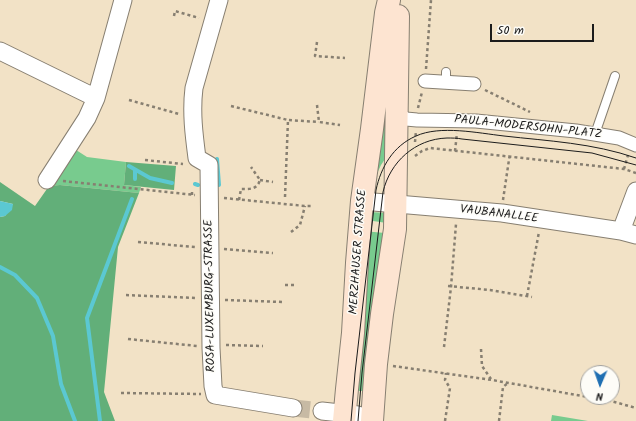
<!DOCTYPE html>
<style>
body{margin:0}
#map{position:relative;width:636px;height:421px;overflow:hidden;background:#f2e2c6;font-family:Kalam,sans-serif}
canvas{display:block}
.north{position:absolute;left:580px;top:365px;width:40px;height:40px;box-sizing:border-box;background:#fdfcf7;border:1px solid #a3a29f;border-radius:50%;rotate:182deg;font-size:11px;font-weight:700;line-height:16px;text-align:center;color:#1c1c1c}
.north::after{content:'';display:block;margin:auto;width:14px;height:18px;background:#1f6fb2;clip-path:polygon(50% 0,100% 100%,50% 72%,0 100%)}
.scale{position:absolute;left:490px;top:24px;width:104px;height:18px;box-sizing:border-box;border:2px solid #1c1c1c;border-top:0;padding-left:5px;font-size:12px;line-height:14px;white-space:nowrap;color:#1c1c1c;-webkit-text-stroke:3px #fdfcf7;paint-order:stroke}
</style>
<div id="map">
<canvas width="636" height="421"></canvas>
<div class="north">N</div>
<div class="scale">50 m</div>
</div>
<script>
const g = document.querySelector('canvas').getContext('2d');
g.lineJoin = 'round';
function fillPath(path, color) { g.fillStyle = color; g.fill(path, 'evenodd'); }
function stroke(path, color, width, dash) { g.strokeStyle = color; g.lineWidth = width; g.lineCap = dash ? 'butt' : 'round'; g.setLineDash(dash || []); g.stroke(path); }
function write(font, color, halo, rows, align = 'center') {
  g.font = font + ' Kalam,sans-serif'; g.lineWidth = 3; g.setLineDash([]); g.textBaseline = 'middle'; g.strokeStyle = halo; g.fillStyle = color; for (const [text, x, y, turn = 0] of rows) {
    g.save(); g.translate(x, y); g.rotate((+turn || 0) * Math.PI / 180); g.textAlign = isNaN(turn) ? turn : align; if (halo) g.strokeText(text, 0, 0); g.fillText(text, 0, 0); g.restore();
  }
}
fillPath(new Path2D(`
 M 383,109 L 390,116 L 389,153 L 381,165 L 375,178 Z
 M 73,148 L 87,157 L 126,162 L 124,185 L 141,187 L 139,193 L 60,185 L 49,186 Z
 M 370,212 L 388,213 L 387,223 L 366,220 Z
 M 363,231 L 385,233 L 364,391 L 350,391 Z
 M 552,415 L 588,421 L 551,421 Z`), '#78cb8e');
fillPath(new Path2D(`
 M 126,162 L 176,166 L 174,190 L 124,185 Z
 M 0,182 L 35,206 L 49,186 L 60,185 L 139,193 L 118,247 L 104,392 L 115,421 L 0,421 L 0,217 L 5,216 L 13,204 L 0,201 Z`), '#62af79');
fillPath(new Path2D(`
 M 0,201 L 13,204 L 12,210 L 5,216 L 0,217 Z`), '#5bc8d2');
stroke(new Path2D(`
 M 217,159 L 219,185 L 217,185
 M 129,166 L 150,178 L 172,183
 M 135,179 L 135,170
 M 195,184 L 198,185
 M 0,267 L 15,275 L 37,298 L 53,336 L 61,384 L 75,421
 M 100,421 L 87,318 L 132,199`), '#5bc8d2', 4);
stroke(new Path2D(`
 M 293,408 L 322,411`), '#c7baa4', 17, [17, 8]);
const service = new Path2D(`
 M 446,82 L 446,72
 M 595,134 L 615,76`);
const pedestrian = new Path2D(`
 M 425,81 L 474,84
 M 397,113 L 406,119 L 417,120 L 476,121 L 576,131 L 619,138 L 636,145`);
const minor = new Path2D(`
 M 219,0 L 194,88 C 191,112 194,135 197,158 L 209,165 L 211,348 L 213,386 L 215,395 L 293,408
 M 0,51 L 96,98
 M 47,180 L 87,118 L 96,98 L 123,0
 M 362,201 L 502,213 L 621,231 L 636,235
 M 621,231 L 636,191
 M 322,411 L 358,415`);
const secondary = new Path2D(`
 M 344,421 L 347,389 L 353,333 L 357,263 L 362,201 L 372,129 L 386,13 L 389,0
 M 372,421 L 376,364 L 382,314 L 395,229 L 398,16`);
stroke(service, '#877f71', 10);
stroke(pedestrian, '#877f71', 15);
stroke(minor, '#877f71', 19);
stroke(secondary, '#877f71', 24);
stroke(new Path2D(`
 M 174,16 L 175,11 L 199,18
 M 317,42 L 315,56 L 345,58
 M 426,69 L 431,0
 M 485,90 L 530,112
 M 129,100 L 179,114
 M 317,105 L 319,122 L 340,125
 M 231,106 L 288,120
 M 418,108 L 422,92
 M 415,142 L 416,131
 M 455,151 L 457,133
 M 415,156 L 422,151 L 430,148 L 624,169 L 636,173
 M 145,160 L 183,164
 M 624,169 L 628,155
 M 260,180 L 273,182
 M 63,181 L 195,195
 M 192,195 L 192,190
 M 285,197 L 288,120 L 319,122
 M 224,198 L 305,206 L 313,206
 M 239,200 L 241,189 C 249,189 257,190 260,180 L 251,167
 M 503,200 L 510,153
 M 291,232 L 300,225 L 305,206
 M 138,242 L 195,247
 M 224,249 L 273,253
 M 285,285 L 295,285
 M 448,286 L 490,290 L 532,297
 M 126,295 L 196,298
 M 527,296 L 539,232
 M 225,300 L 283,302
 M 128,339 L 197,346
 M 226,345 L 263,346
 M 444,347 L 451,287 L 456,224
 M 481,349 L 482,366 L 491,379
 M 393,366 L 492,380 L 588,397
 M 121,393 L 201,394
 M 590,397 L 611,401 L 636,408
 M 445,421 L 450,388 L 445,380 L 446,373
 M 499,421 L 503,387 L 508,383`), '#877f71', 2.5, [3, 3]);
stroke(service, '#fff', 8);
stroke(pedestrian, '#fff', 13);
stroke(minor, '#fff', 17);
stroke(secondary, '#fde4d1', 22);
stroke(new Path2D(`
 M 351,421 L 355,373 L 376,190 C 381,167 393,146 416,136 C 440,125 478,133 504,136 C 548,141 593,143 636,158
 M 358,421 L 362,373 L 383,192 C 390,162 415,139 447,138 C 452,138 457,138 462,139 L 592,153 L 636,165`), '#1c1c1c', 1);
write('12px', '#1c1c1c', '#fdfcf7', [
 ["PAULA-MODERSOHN-PLATZ",528,128,6],
 ["VAUBANALLEE",499,215,7],
 ["MERZHAUSER STRASSE",359,252,-86],
 ["ROSA-LUXEMBURG-STRASSE",211,296,-91]
]);
</script>
